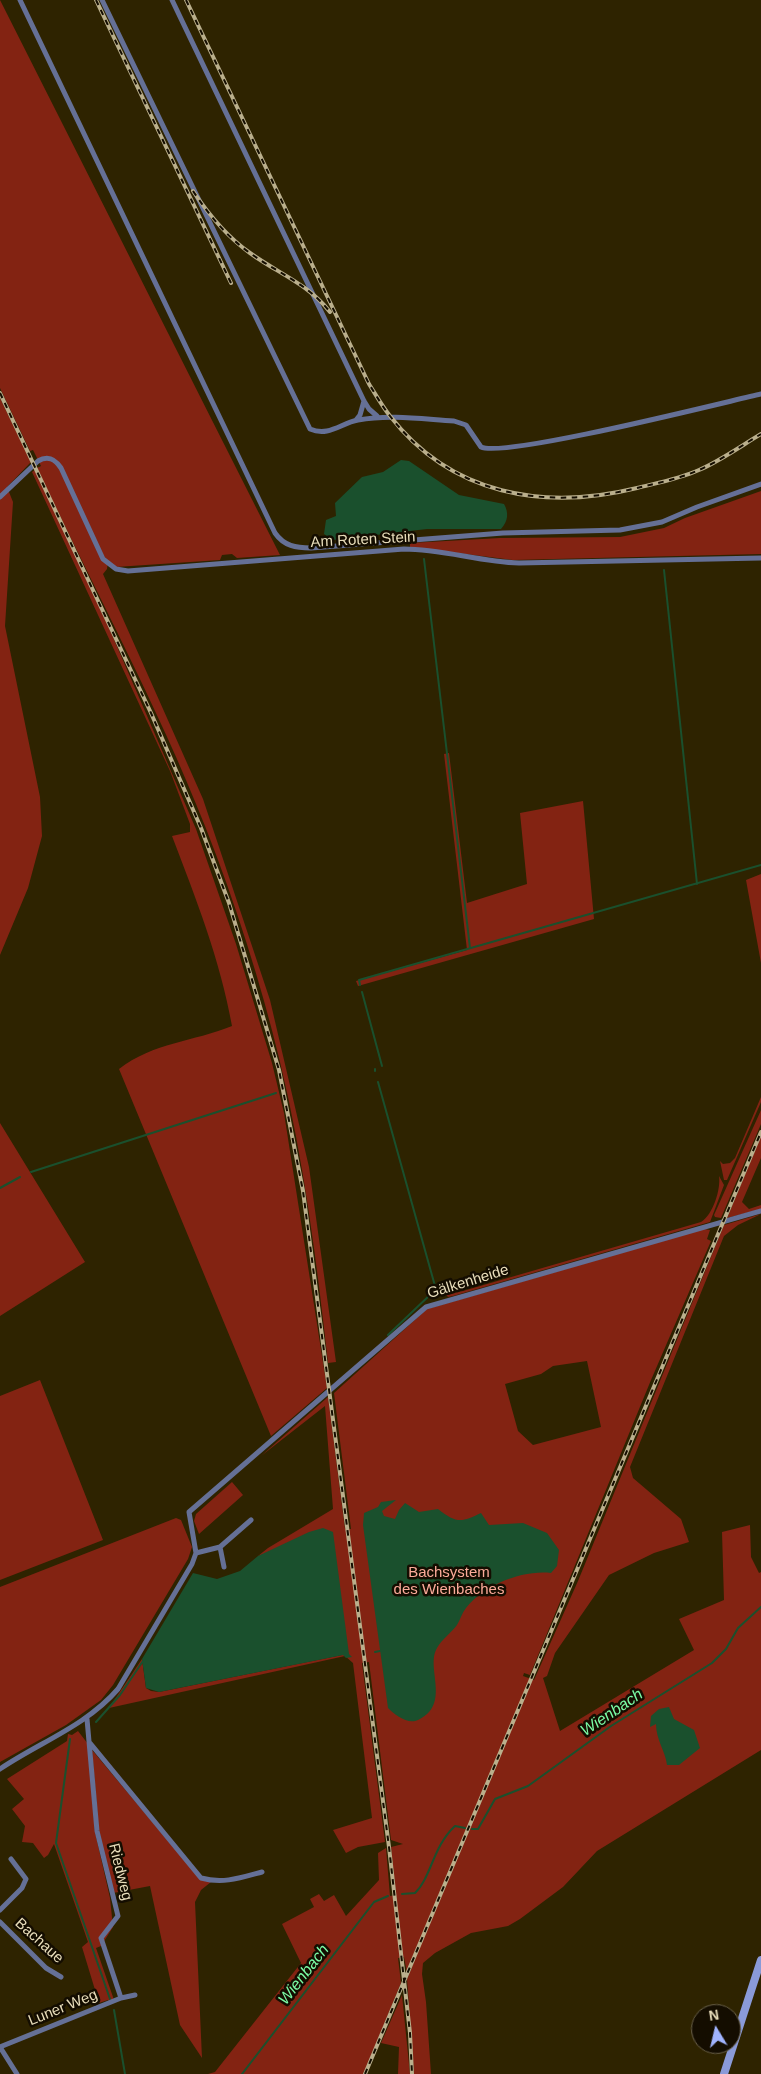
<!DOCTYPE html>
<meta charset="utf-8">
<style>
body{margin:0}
#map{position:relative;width:761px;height:2074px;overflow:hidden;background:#2e2300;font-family:Arial,sans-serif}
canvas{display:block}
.north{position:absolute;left:691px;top:2004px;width:50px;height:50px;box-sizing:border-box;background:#140d00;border:1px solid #69604a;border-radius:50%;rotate:351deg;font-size:14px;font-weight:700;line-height:20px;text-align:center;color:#e8ddba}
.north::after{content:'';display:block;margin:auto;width:18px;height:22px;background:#a0b3fd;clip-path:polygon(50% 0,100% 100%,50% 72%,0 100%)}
</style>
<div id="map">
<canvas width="761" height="2074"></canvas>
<div class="north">N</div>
</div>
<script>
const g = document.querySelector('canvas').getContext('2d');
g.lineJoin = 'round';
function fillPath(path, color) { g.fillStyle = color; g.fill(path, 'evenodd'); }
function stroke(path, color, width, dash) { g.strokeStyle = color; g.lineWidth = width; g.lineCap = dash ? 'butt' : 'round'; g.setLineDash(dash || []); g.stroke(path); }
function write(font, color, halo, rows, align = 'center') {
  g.font = font + ' Arial,sans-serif'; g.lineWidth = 5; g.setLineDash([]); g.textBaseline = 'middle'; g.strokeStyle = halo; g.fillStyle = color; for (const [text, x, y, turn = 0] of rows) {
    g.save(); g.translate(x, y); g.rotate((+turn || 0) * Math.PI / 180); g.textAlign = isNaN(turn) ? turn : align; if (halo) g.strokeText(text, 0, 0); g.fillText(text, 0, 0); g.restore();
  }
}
fillPath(new Path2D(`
 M 0,0 L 280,555 L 237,558 L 232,554 L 222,555 L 220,560 L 116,567 L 108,562 L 107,569 L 103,574 L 203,799 L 270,1000 L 309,1167 L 336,1362 L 328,1363 C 317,1263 304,1161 280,1062 C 261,983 235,902 205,826 C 157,704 93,587 37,468 L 41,466 L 33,450 L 30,451 L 0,388 Z
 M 0,398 L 31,462 L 7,487 L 13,502 L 5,626 L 40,797 L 42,836 L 28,888 L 0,955 Z
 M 35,470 L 109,628 L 196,829 L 236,944 L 272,1063 L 284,1113 L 327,1388 L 271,1436 L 119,1069 C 154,1042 193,1042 232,1026 C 220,959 196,899 172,836 L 190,832 L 190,824 L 170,771 L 32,472 Z
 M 761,491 L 761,554 L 513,560 L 410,547 L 410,543 L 500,538 L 620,537 L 664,528 L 685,518 Z
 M 449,753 L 467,903 L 527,884 L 520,813 L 583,801 L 594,919 L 358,986 L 356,981 L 467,950 L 444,754 Z
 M 761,874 L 761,963 L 746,880 Z
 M 761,1097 L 761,1102 L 727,1180 L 724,1180 L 720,1161 L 723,1164 L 730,1163 L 735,1158 Z
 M 761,1110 L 761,1124 L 721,1218 L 715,1217 L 714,1215 Z
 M 0,1123 L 85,1262 L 0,1316 Z
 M 761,1136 L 761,1158 L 742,1202 L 749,1209 L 761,1205 L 761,1209 L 727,1218 Z
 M 719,1176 L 724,1185 L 710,1222 L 453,1296 L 448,1297 L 443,1291 L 441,1281 L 444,1290 L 450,1294 L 463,1291 L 701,1222 C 713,1215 721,1189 719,1176 Z
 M 761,1214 L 738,1225 L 724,1236 L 630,1467 L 633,1478 L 681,1519 L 689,1542 L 654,1553 L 609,1575 L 555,1653 L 547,1676 L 543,1678 L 560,1731 L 694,1650 L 679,1619 L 724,1600 L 722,1532 L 750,1525 L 751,1557 L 759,1573 L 761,1572 L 761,1750 L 597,1851 L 563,1887 L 520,1919 L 508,1926 L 471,1933 L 435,1953 L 423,1963 L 422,1974 L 426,2002 L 431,2074 L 414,2074 L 407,1979 L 417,1954 L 407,1973 L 404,1957 L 398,1958 L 401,1983 L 364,2074 L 208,2074 L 215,2072 L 301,1963 L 282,1924 L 314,1907 L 310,1899 L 319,1894 L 324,1901 L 334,1895 L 346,1916 L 379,1880 L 378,1853 L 386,1848 L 390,1896 L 396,1895 L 391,1847 L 403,1844 L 391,1840 L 369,1662 L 362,1663 L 385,1842 L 358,1847 L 346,1853 L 333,1830 L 372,1818 L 353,1663 L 345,1656 L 109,1708 L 142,1659 L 146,1688 L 151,1691 L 159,1692 L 342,1655 L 216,1582 L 249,1569 L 265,1554 L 258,1556 L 268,1548 L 333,1509 L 325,1406 L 261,1456 L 328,1397 L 345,1529 L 351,1529 L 334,1393 L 427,1309 L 704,1229 L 710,1230 L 707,1239 L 711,1241 L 651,1380 L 530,1675 L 524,1673 L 523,1676 L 534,1680 L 578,1581 L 724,1225 ZM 587,1361 L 601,1427 L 533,1445 L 518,1431 L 505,1384 L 541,1374 L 553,1366 Z
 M 40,1380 L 103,1540 L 0,1580 L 0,1396 Z
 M 232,1482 L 243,1495 L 199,1534 L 194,1521 L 196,1514 Z
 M 176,1518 L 181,1520 L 192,1547 L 188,1559 L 113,1685 L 101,1700 L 66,1725 L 0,1762 L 0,1587 Z
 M 78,1731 L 88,1744 L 95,1832 L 110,1898 L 113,1927 L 101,1946 L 96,1948 L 113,1997 L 114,2003 L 110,2004 L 108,2000 L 99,2003 L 82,1947 L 88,1942 L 54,1844 L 48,1855 L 44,1858 L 33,1843 L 22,1842 L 25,1826 L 12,1809 L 24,1799 L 7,1779 L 67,1741 L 68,1734 L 72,1735 Z
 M 92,1750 L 200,1879 L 211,1882 L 201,1890 L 195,1902 L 202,2058 L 180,2025 L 150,1886 L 113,1893 L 99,1831 Z
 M 402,1995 L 410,2074 L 398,2074 L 399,2047 L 381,2043 Z`), '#832312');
fillPath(new Path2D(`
 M 401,460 L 409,461 L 459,495 L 504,504 C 509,513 508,521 501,529 L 427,529 L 333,540 L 324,534 L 326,520 L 336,516 L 335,503 L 362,477 L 383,472 Z
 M 396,1500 L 382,1511 L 384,1516 L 395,1519 L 399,1510 L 405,1503 L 419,1512 L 438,1509 C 456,1523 461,1523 481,1513 L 489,1525 L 523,1523 L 547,1533 L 559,1550 L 557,1566 L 551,1573 C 521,1570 485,1585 466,1608 C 462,1613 460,1620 457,1625 C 451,1633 442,1639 437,1648 C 425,1668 452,1704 418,1720 C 408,1725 395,1715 388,1708 L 363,1525 L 364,1513 L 378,1507 L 381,1502 Z
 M 323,1528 L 333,1532 L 349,1654 L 352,1657 L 346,1658 L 343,1655 L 159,1692 L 146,1688 L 142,1659 L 193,1573 L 217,1579 L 240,1571 L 258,1556 L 309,1532 Z
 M 669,1707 L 674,1719 L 694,1730 L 700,1748 L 679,1765 L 667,1765 C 665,1750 656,1740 656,1724 L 650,1727 L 651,1716 L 659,1709 Z`), '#1a502d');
stroke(new Path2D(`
 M 424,559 L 470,948
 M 664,570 L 697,884
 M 360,985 L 359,980 L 761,865
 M 362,992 L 382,1066
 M 375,1069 L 375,1071
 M 378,1082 L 435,1286
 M 31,1172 L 276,1093
 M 0,1188 L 20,1177
 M 388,1335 L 432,1293
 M 375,1652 L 380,1651
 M 96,1722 L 120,1695 L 143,1661
 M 70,1739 L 56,1843 L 110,1999
 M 472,1829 L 478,1829 L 495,1799 L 528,1786 L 611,1726 L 712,1663 L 726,1649 L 738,1628 L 761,1607
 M 402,1894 L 415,1893 C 431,1878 433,1846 455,1826 L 465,1828
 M 114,2010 L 125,2074
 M 242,2074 L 374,1902 L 388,1896`), '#1a502d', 2);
stroke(new Path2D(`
 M 20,0 L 275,533 C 284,546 296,548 311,548 L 503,533 L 620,530 L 662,522 L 697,507 L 761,484
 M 102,0 L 310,429 C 329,437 341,423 358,420 C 390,414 422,419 454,421 L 466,425 L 481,447 C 504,458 721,403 761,394
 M 172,0 L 364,401 L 369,409 L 377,416
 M 356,420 L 360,415 L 364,401
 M 0,497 L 38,461 C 48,455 55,459 61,468 L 103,559 L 116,569 L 128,571 L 404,549 C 443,549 480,562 519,563 L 761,558
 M 220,1547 L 224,1567
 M 196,1553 L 220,1547 L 251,1520
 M 87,1719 L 97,1831 L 118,1916 L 101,1938 L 121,1998
 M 90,1743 L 201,1878 C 223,1884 240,1878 262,1872
 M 0,1769 C 40,1742 86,1726 118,1689 L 192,1564 L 196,1553 L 189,1512 L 426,1307 L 761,1211
 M 0,1910 L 22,1888 L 26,1879 L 11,1859
 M 0,1922 L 46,1968 L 61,1977
 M 0,2047 L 121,1998 L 135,1995
 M 0,2047 L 17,2074`), '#657096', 5);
stroke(new Path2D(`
 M 724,2074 L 761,1960`), '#8a9ad8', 8);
const rail = new Path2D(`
 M 96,0 L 231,283
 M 186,0 L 369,384 C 376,395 382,406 390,416 C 451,495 544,511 637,488 C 657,483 679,479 699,470 C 720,461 741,446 761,434
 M 193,191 C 209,215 226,236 250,253 C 279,274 307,283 330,312
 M 0,393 L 151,713 L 201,828 L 229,903 L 279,1070 L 303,1191 L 389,1847 L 410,2033 L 412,2074
 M 365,2074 L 761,1132`);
stroke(rail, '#baaf8c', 4);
stroke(rail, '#140d00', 2, [5.5]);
write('15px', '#e8ddba', '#140d00', [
 ["Am Roten Stein",363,540,-3],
 ["Gälkenheide",468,1282,-17],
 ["Riedweg",120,1872,76],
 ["Bachaue",39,1941,42],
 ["Luner Weg",63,2008,-22]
]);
write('15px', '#fcab99', '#140d00', [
 ["Bachsystem",449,1573],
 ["des Wienbaches",449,1590]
]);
write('italic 16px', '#7bfba5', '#140d00', [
 ["Wienbach",612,1713,-34],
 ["Wienbach",304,1975,-52]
]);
</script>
